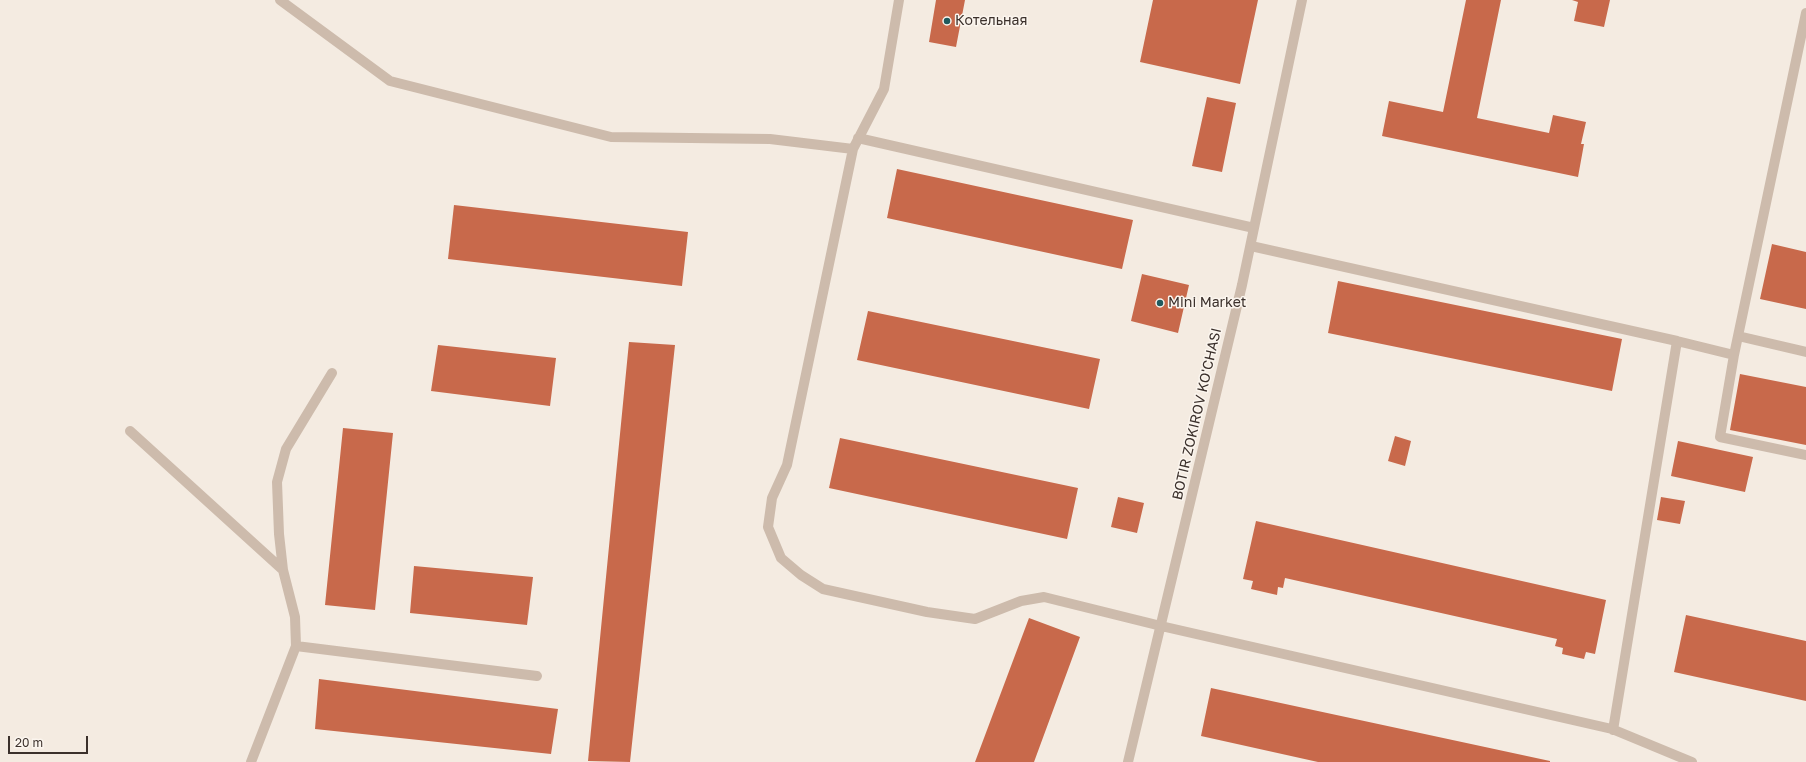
<!DOCTYPE html>
<meta charset="utf-8">
<style>
body{margin:0}
#map{position:relative;width:1806px;height:762px;overflow:hidden;background:#f4ebe1;font-family:"Golos Text",sans-serif}
canvas{display:block}
.scale{position:absolute;left:8px;top:736px;width:80px;height:18px;box-sizing:border-box;border:2px solid #3b302b;border-top:0;padding-left:5px;font-size:12px;line-height:14px;white-space:nowrap;color:#3b302b;-webkit-text-stroke:3px #fbf5ee;paint-order:stroke}
</style>
<div id="map">
<canvas width="1806" height="762"></canvas>
<div class="scale">20 m</div>
</div>
<script>
const g = document.querySelector('canvas').getContext('2d');
g.lineJoin = 'round';
function fillPath(path, color) { g.fillStyle = color; g.fill(path, 'evenodd'); }
function stroke(path, color, width, dash) { g.strokeStyle = color; g.lineWidth = width; g.lineCap = dash ? 'butt' : 'round'; g.setLineDash(dash || []); g.stroke(path); }
function write(font, color, halo, rows, align = 'center') {
  g.font = font + ' "Golos Text",sans-serif'; g.lineWidth = 3; g.setLineDash([]); g.textBaseline = 'middle'; g.strokeStyle = halo; g.fillStyle = color; for (const [text, x, y, turn = 0] of rows) {
    g.save(); g.translate(x, y); g.rotate((+turn || 0) * Math.PI / 180); g.textAlign = isNaN(turn) ? turn : align; if (halo) g.strokeText(text, 0, 0); g.fillText(text, 0, 0); g.restore();
  }
}
fillPath(new Path2D(`
 M 936,0 L 965,0 L 956,47 L 929,42 Z
 M 1153,0 L 1258,0 L 1240,84 L 1140,62 Z
 M 1466,0 L 1501,0 L 1477,118 L 1549,133 L 1553,115 L 1586,122 L 1581,144 L 1584,144 L 1578,177 L 1382,136 L 1389,101 L 1443,112 Z
 M 1572,0 L 1610,0 L 1604,27 L 1574,21 L 1578,2 Z
 M 1207,97 L 1236,103 L 1222,172 L 1192,166 Z
 M 897,169 L 1133,220 L 1122,269 L 887,218 Z
 M 454,205 L 688,232 L 682,286 L 448,259 Z
 M 1772,244 L 1806,252 L 1806,309 L 1760,299 Z
 M 1142,274 L 1189,285 L 1178,333 L 1131,321 Z
 M 1338,281 L 1622,339 L 1612,391 L 1328,333 Z
 M 868,311 L 1100,359 L 1089,409 L 857,360 Z
 M 629,342 L 675,345 L 630,762 L 588,761 Z
 M 438,345 L 556,358 L 550,406 L 431,391 Z
 M 1740,374 L 1806,387 L 1806,445 L 1730,430 Z
 M 343,428 L 393,433 L 375,610 L 325,605 Z
 M 1395,436 L 1411,441 L 1405,466 L 1388,461 Z
 M 840,438 L 1078,488 L 1067,539 L 829,488 Z
 M 1678,441 L 1753,457 L 1745,492 L 1671,476 Z
 M 1118,497 L 1144,503 L 1137,533 L 1111,527 Z
 M 1661,497 L 1685,501 L 1680,524 L 1657,520 Z
 M 1256,521 L 1606,600 L 1595,654 L 1586,652 L 1584,659 L 1562,654 L 1563,648 L 1555,646 L 1557,639 L 1285,578 L 1283,588 L 1278,587 L 1277,595 L 1251,589 L 1253,581 L 1243,579 Z
 M 414,566 L 533,577 L 527,625 L 410,613 Z
 M 1686,615 L 1806,641 L 1806,701 L 1674,672 Z
 M 1029,618 L 1080,637 L 1034,762 L 975,762 Z
 M 319,679 L 558,709 L 551,754 L 315,729 Z
 M 1211,688 L 1550,761 L 1550,762 L 1318,762 L 1201,736 Z`), '#c8694b');
stroke(new Path2D(`
 M 280,0 L 390,81 L 611,137 L 770,139 L 853,149
 M 899,0 L 884,89 L 853,149 L 787,465 L 772,498 L 768,527 L 781,558 L 801,575 L 823,589 L 927,612 L 975,619 L 1021,601 L 1044,597 L 1161,626 L 1612,729 L 1692,762
 M 858,138 L 1254,228
 M 1251,246 L 1677,341 L 1613,730
 M 1738,336 L 1806,352
 M 1677,341 L 1734,355 L 1806,13
 M 1734,355 L 1720,437 L 1806,455
 M 130,431 L 283,570
 M 296,646 L 537,676
 M 251,762 L 296,646 L 295,617 L 283,570 L 279,534 L 277,482 L 286,449 L 332,373
 M 1128,762 L 1242,285 L 1302,0`), '#cdbbac', 10);
for (const [x, y, r, color] of [
 [947,21,4,"#1f5a5e"],
 [1160,303,4,"#1f5a5e"]
]) { const dot = new Path2D(); dot.arc(x, y, r, 0, 2 * Math.PI); g.fillStyle = color; g.fill(dot); stroke(dot, '#fbf5ee', 1.5); }
write('14px', '#3b302b', '#fbf5ee', [
 ["Котельная",955,21],
 ["Mini Market",1168,303]
], 'left');
write('14px', '#3b302b', '#fbf5ee', [
 ["BOTIR ZOKIROV KO'CHASI",1197,414,-77]
]);
</script>
